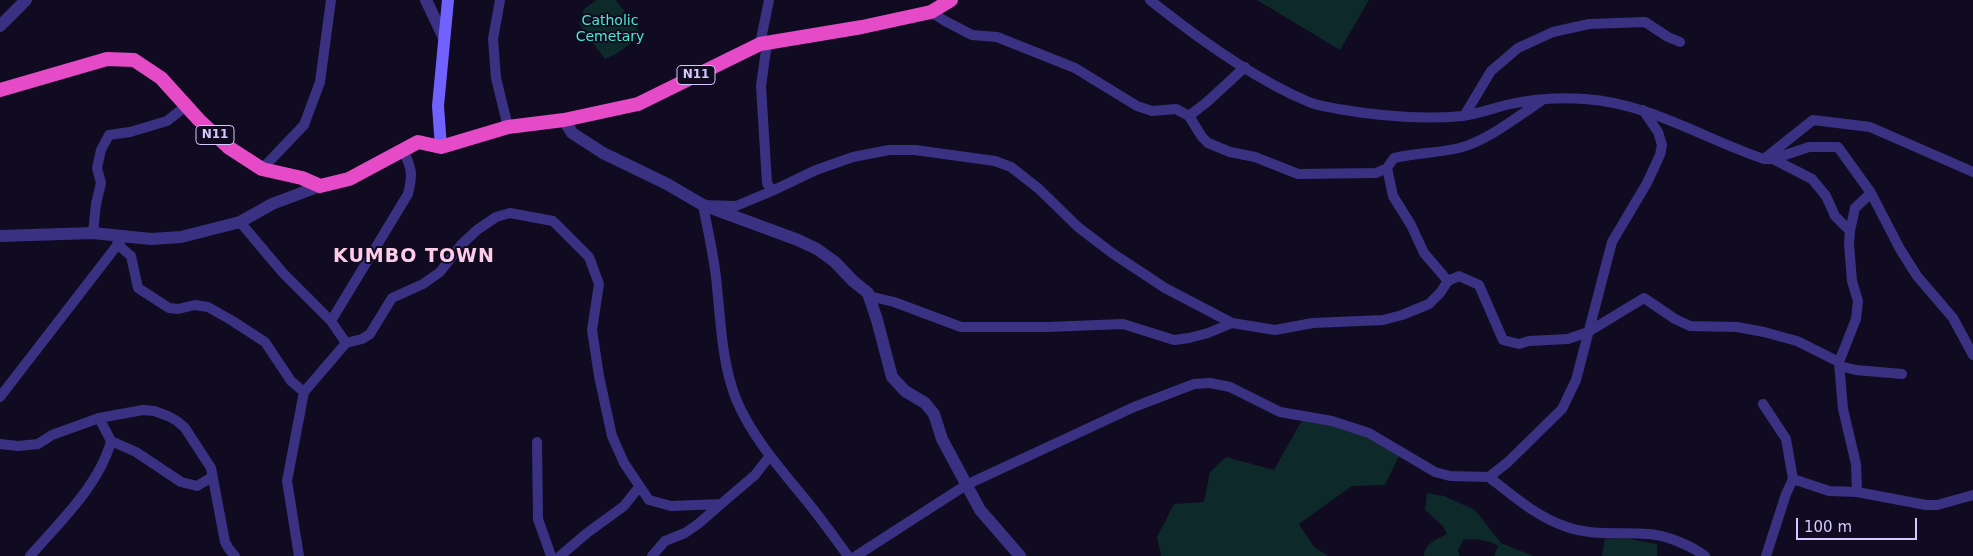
<!DOCTYPE html>
<style>
body{margin:0}
#map{position:relative;width:1973px;height:556px;overflow:hidden;background:#100b20;font-family:"DejaVu Sans",sans-serif}
canvas{display:block}
.scale{position:absolute;left:1796px;top:518px;width:121px;height:22px;box-sizing:border-box;border:2px solid #d4caff;border-top:0;padding-left:6px;font-size:15px;line-height:18px;white-space:nowrap;color:#d4caff;-webkit-text-stroke:4px #100b20;paint-order:stroke}
</style>
<div id="map">
<canvas width="1973" height="556"></canvas>
<div class="scale">100 m</div>
</div>
<script>
const g = document.querySelector('canvas').getContext('2d');
g.lineJoin = 'round';
function fillPath(path, color) { g.fillStyle = color; g.fill(path, 'evenodd'); }
function stroke(path, color, width, dash) { g.strokeStyle = color; g.lineWidth = width; g.lineCap = dash ? 'butt' : 'round'; g.setLineDash(dash || []); g.stroke(path); }
function write(font, color, halo, rows, align = 'center') {
  g.font = font + ' "DejaVu Sans",sans-serif'; g.lineWidth = 4; g.setLineDash([]); g.textBaseline = 'middle'; g.strokeStyle = halo; g.fillStyle = color; for (const [text, x, y, turn = 0] of rows) {
    g.save(); g.translate(x, y); g.rotate((+turn || 0) * Math.PI / 180); g.textAlign = isNaN(turn) ? turn : align; if (halo) g.strokeText(text, 0, 0); g.fillText(text, 0, 0); g.restore();
  }
}
fillPath(new Path2D(`
 M 597,0 L 616,0 L 642,35 L 616,54 L 605,59 L 579,24 L 584,9 Z
 M 1257,0 L 1369,0 L 1340,50 Z
 M 1302,420 L 1371,429 L 1402,450 L 1385,485 L 1352,486 L 1299,524 L 1314,547 L 1328,556 L 1161,556 L 1157,537 L 1174,504 L 1204,502 L 1210,472 L 1226,457 L 1274,470 Z
 M 1427,493 L 1444,496 L 1475,510 L 1501,543 L 1533,556 L 1494,556 L 1498,546 C 1489,540 1474,538 1463,540 L 1458,551 L 1460,556 L 1424,556 C 1425,543 1437,539 1447,534 L 1443,526 L 1425,510 Z
 M 1624,538 L 1657,544 L 1657,556 L 1602,556 L 1605,539 Z`), '#0d292a');
stroke(new Path2D(`
 M 500,0 L 493,39 L 496,78 L 508,127
 M 1150,0 C 1195,36 1256,80 1309,102 C 1318,106 1329,107 1338,109 C 1379,116 1421,120 1462,116 C 1478,114 1491,109 1506,105 C 1531,99 1560,97 1585,99 C 1649,103 1704,139 1764,159 L 1773,159 L 1809,147 L 1838,147 L 1871,193 L 1900,249 L 1917,276 L 1953,318 L 1973,355
 M 931,12 L 945,21 L 972,35 L 997,37 L 1075,68 L 1137,106 L 1152,111 L 1176,109 L 1189,116 L 1202,137 L 1208,143 L 1230,152 L 1255,157 L 1298,174 L 1376,173 L 1387,168 L 1394,158 C 1415,153 1438,153 1459,148 C 1487,141 1517,117 1541,101
 M 767,43 L 761,86 L 767,183 L 772,191
 M 760,44 L 769,0
 M 1189,116 L 1207,102 L 1245,67
 M 1464,116 L 1491,71 L 1518,48 L 1553,32 L 1589,24 L 1645,22 L 1668,37 L 1680,42
 M 1764,159 L 1813,120 L 1870,127 L 1973,172
 M 1773,159 L 1812,179 L 1826,196 L 1835,216 L 1850,231
 M 1387,168 L 1393,196 L 1411,225 L 1424,253 L 1448,281
 M 262,169 L 304,125 L 320,82 L 331,0
 M 240,222 L 283,273 L 331,321 L 346,343
 M 93,233 L 96,204 L 101,183 L 97,168 L 101,150 L 109,135 L 130,132 L 167,121 L 186,106
 M 117,244 L 131,256 L 138,288 L 169,308 L 178,309 L 195,305 L 208,307 L 231,320 L 265,342 L 291,381 L 304,392
 M 869,296 L 894,302 L 961,327 L 1047,327 L 1123,324 L 1174,340 L 1189,338 L 1208,333 L 1232,323
 M 331,321 L 408,194 C 413,174 412,169 403,150
 M 0,397 L 122,239
 M 1763,404 L 1786,439 L 1793,479 L 1786,494 L 1766,556
 M 111,441 L 136,452 L 181,482 L 197,486 L 212,477
 M 537,442 L 538,519 L 551,556
 M 0,444 L 18,446 L 38,444 L 52,435 L 99,418 L 143,410 L 154,411 L 168,416 L 177,421 L 185,428 L 211,468 L 225,542 L 229,549 L 235,556
 M 1489,477 C 1513,496 1537,517 1567,527 C 1592,536 1621,532 1648,534 C 1666,535 1690,545 1705,556
 M 1793,479 L 1829,491 L 1857,492 L 1926,505 L 1937,505 L 1973,495
 M 1857,492 L 1856,464 L 1843,409 L 1839,362 L 1856,319 L 1858,301 L 1852,281 L 1849,244 L 1850,231 L 1855,208 L 1871,193
 M 30,556 C 59,523 100,484 111,441 L 99,418
 M 299,556 L 287,481 L 304,392 L 346,343 L 362,339 L 370,334 L 392,298 L 423,284 L 440,272 L 461,245 L 477,230 L 496,217 L 510,213 L 553,221 L 589,257 L 599,284 L 592,330 L 599,376 L 612,436 L 624,463 L 649,500 L 671,506 L 721,504 L 755,475 L 769,457
 M 560,556 L 587,533 L 624,506 L 639,487
 M 652,556 L 665,541 L 685,533 L 698,524 L 721,504
 M 848,556 C 834,537 820,517 805,499 C 779,467 752,437 736,399 C 722,363 721,325 717,287 C 715,260 708,232 703,205 L 736,206 L 772,191 L 816,170 L 853,157 L 889,150 L 915,150 L 995,161 L 1011,167 L 1039,189 L 1078,227 L 1112,253 L 1165,288 L 1232,323 L 1275,330 L 1313,323 L 1383,320 L 1402,315 L 1429,304 L 1440,293 L 1448,281 L 1459,276 L 1479,285 L 1503,340 L 1519,344 L 1529,341 L 1568,339 L 1588,332 L 1644,298 L 1675,319 L 1690,326 L 1737,327 L 1764,332 L 1797,341 L 1839,362 L 1840,366 L 1856,370 L 1902,374
 M 856,556 L 966,485 L 1134,407 L 1194,384 L 1210,383 L 1230,387 L 1280,412 L 1332,421 L 1369,433 L 1435,472 L 1450,476 L 1489,477 L 1508,462 L 1562,409 L 1576,380 L 1612,242 L 1647,183 L 1660,155 L 1662,145 L 1658,132 L 1643,110`), '#3b3183', 10);
stroke(new Path2D(`
 M 426,0 L 444,38
 M 0,26 L 26,0
 M 564,120 L 572,133 L 603,153 L 667,184 L 703,205 L 798,240 L 817,249 L 835,262 L 853,281 L 868,293 L 877,320 L 892,377 L 905,391 L 925,403 L 934,414 L 942,439 L 980,510 L 1020,556
 M 0,236 L 93,233 L 151,239 L 181,237 L 240,222 L 272,204 L 320,186`), '#3b3183', 12);
stroke(new Path2D(`
 M 441,147 L 438,106 L 448,0`), '#7161ff', 12);
stroke(new Path2D(`
 M 0,90 L 107,59 L 134,60 L 161,78 L 199,120 L 228,147 L 262,169 L 302,178 L 320,186 L 349,179 L 418,142 L 441,147 L 508,127 L 564,120 L 638,104 L 760,44 L 862,27 L 931,12 L 951,0`), '#e64bc7', 14);
for (const [x, y, w] of [
 [696,75,38],
 [215,135,38]
]) { const box = new Path2D(); box.roundRect(x - w / 2, y - 9.5, w, 19, 4); g.fillStyle = '#100b20'; g.fill(box); stroke(box, '#d4caff', 1); }
write('bold 12px', '#d4caff', null, [
 ["N11",696,75],
 ["N11",215,135]
]);
write('14px', '#4ce9ce', '#100b20', [
 ["Catholic",610,21],
 ["Cemetary",610,37]
]);
g.letterSpacing = '1px';
write('bold 19px', '#ffcce8', '#100b20', [
 ["KUMBO TOWN",414,257]
]);
g.letterSpacing = '0px';
</script>
